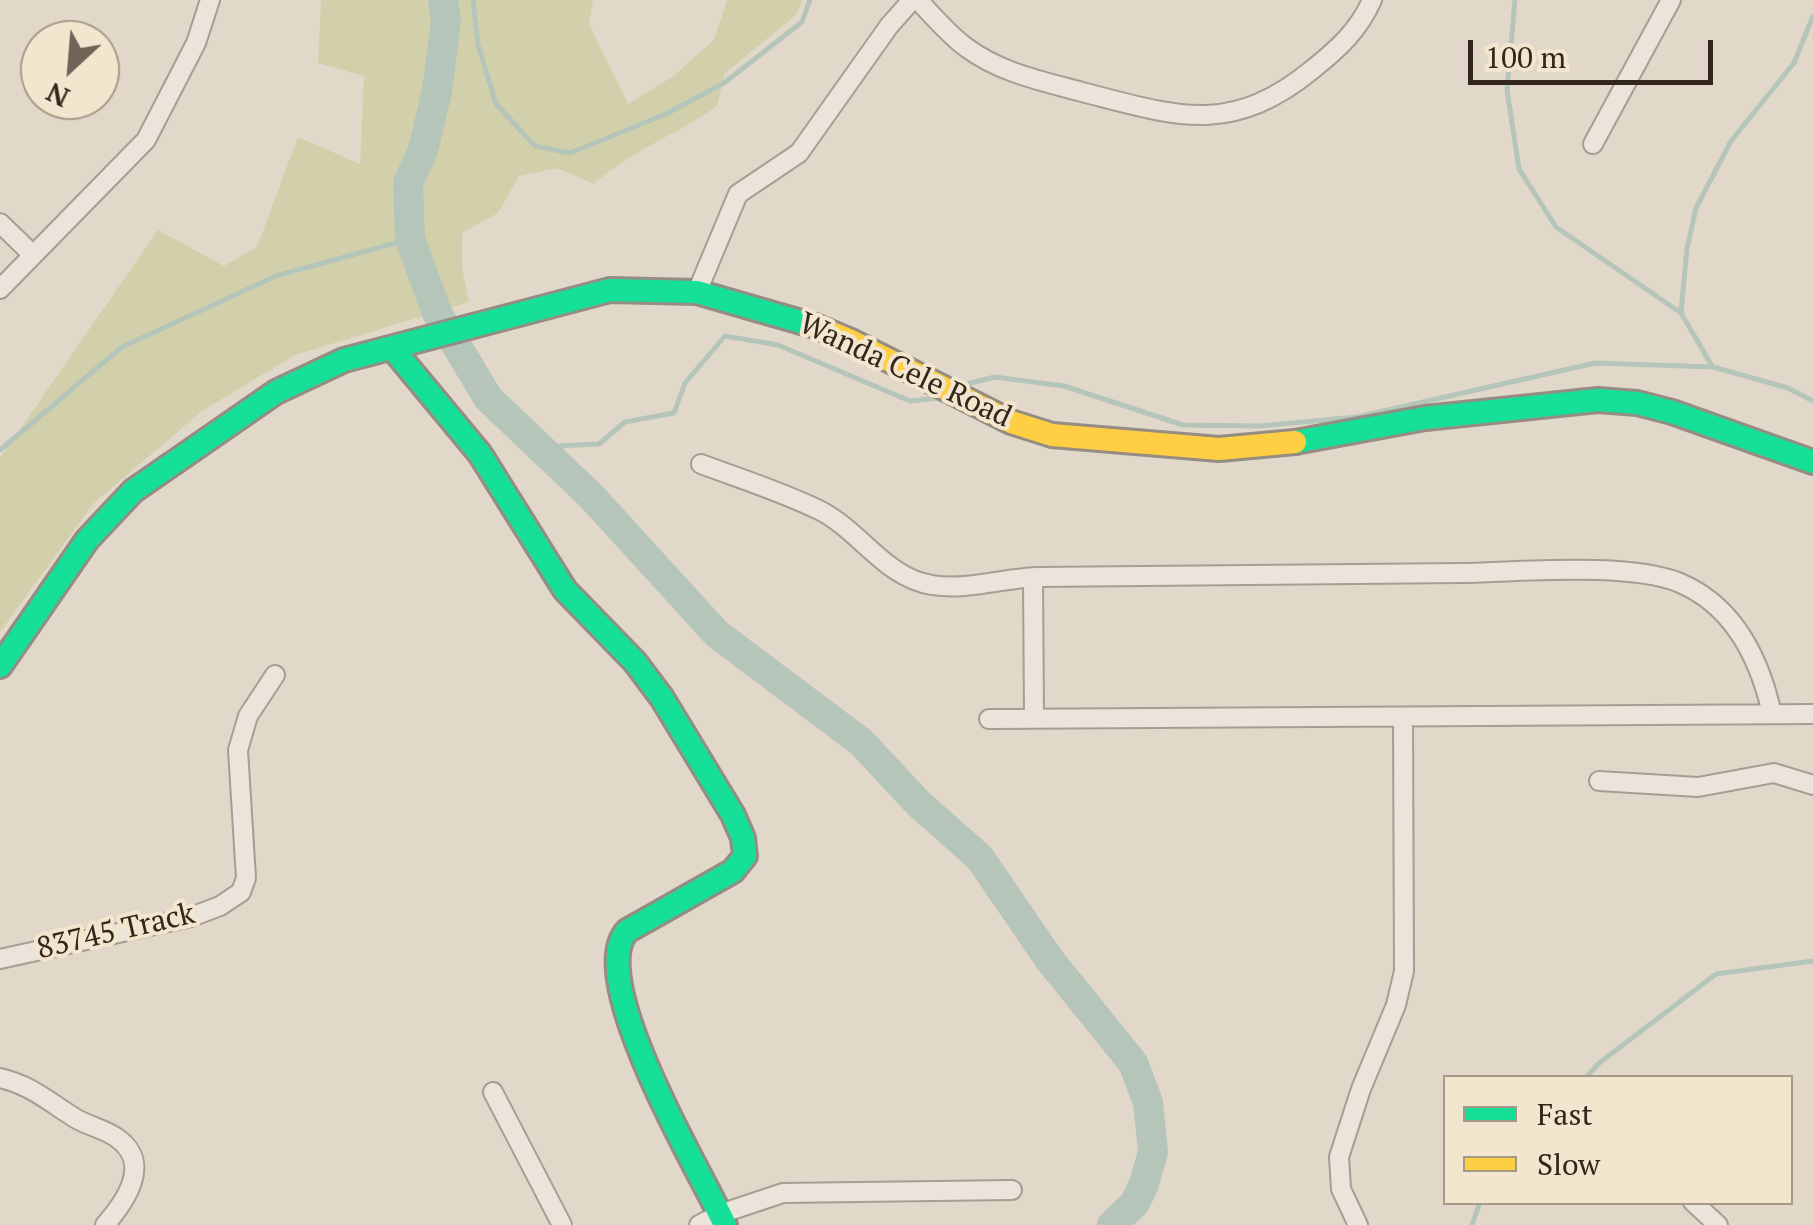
<!DOCTYPE html>
<style>
body{margin:0}
#map{position:relative;width:1813px;height:1225px;overflow:hidden;background:#e1d8c9;font-family:"PT Serif",serif}
canvas{display:block}
.legend{position:absolute;left:1443px;top:1075px;width:350px;height:130px;box-sizing:border-box;background:#f3e6ce;border:2px solid #a69987;margin:0;padding:12px 18px;list-style:none;font-size:30px;color:#33261c}
.legend li{display:flex;align-items:center;gap:20px;height:50px}
.legend b{width:50px;border:2px solid #a69987}
.north{position:absolute;left:20px;top:20px;width:100px;height:100px;box-sizing:border-box;background:#f3e6ce;border:2px solid #a69987;border-radius:50%;rotate:206deg;font-size:28px;font-weight:700;line-height:40px;text-align:center;color:#33261c}
.north::after{content:'';display:block;margin:auto;width:35px;height:45px;background:#706459;clip-path:polygon(50% 0,100% 100%,50% 72%,0 100%)}
.scale{position:absolute;left:1468px;top:40px;width:245px;height:45px;box-sizing:border-box;border:5px solid #33261c;border-top:0;padding-left:12px;font-size:30px;line-height:35px;white-space:nowrap;color:#33261c;-webkit-text-stroke:8px #f3e6ce;paint-order:stroke}
</style>
<div id="map">
<canvas width="1813" height="1225"></canvas>
<ul class="legend">
<li><b style="height:12px;background:#16e098"></b>Fast</li>
<li><b style="height:12px;background:#ffcf43"></b>Slow</li>
</ul>
<div class="north">N</div>
<div class="scale">100 m</div>
</div>
<script>
const g = document.querySelector('canvas').getContext('2d');
g.lineJoin = 'round';
function fillPath(path, color) { g.fillStyle = color; g.fill(path, 'evenodd'); }
function stroke(path, color, width, dash) { g.strokeStyle = color; g.lineWidth = width; g.lineCap = dash ? 'butt' : 'round'; g.setLineDash(dash || []); g.stroke(path); }
function write(font, color, halo, rows, align = 'center') {
  g.font = font + ' "PT Serif",serif'; g.lineWidth = 8; g.setLineDash([]); g.textBaseline = 'middle'; g.strokeStyle = halo; g.fillStyle = color; for (const [text, x, y, turn = 0] of rows) {
    g.save(); g.translate(x, y); g.rotate((+turn || 0) * Math.PI / 180); g.textAlign = isNaN(turn) ? turn : align; if (halo) g.strokeText(text, 0, 0); g.fillText(text, 0, 0); g.restore();
  }
}
fillPath(new Path2D(`
 M 321,0 L 593,0 L 589,24 L 628,104 L 672,77 L 714,40 L 727,0 L 802,0 L 796,15 L 725,73 L 717,106 C 677,135 631,150 594,184 L 557,168 L 519,176 L 498,213 L 462,233 L 462,268 L 469,302 L 295,355 L 202,411 L 93,504 L 0,632 L 0,458 L 158,230 L 224,266 L 257,247 L 298,137 L 360,164 L 364,76 L 318,63 Z`), '#d2d0ab');
stroke(new Path2D(`
 M 473,0 L 478,45 L 496,104 L 535,146 L 570,153 L 666,114 L 724,83 L 802,22 L 810,0
 M 1515,0 L 1507,90 L 1519,169 L 1556,227 L 1681,313 L 1712,366
 M 1681,312 L 1687,249 L 1696,208 L 1731,141 L 1794,63 L 1813,16
 M 962,385 L 995,377 L 1064,386 L 1183,425 L 1259,426 L 1357,417 L 1595,363 L 1713,367 L 1788,388 L 1813,401
 M 536,447 L 599,444 L 625,422 L 674,413 L 685,383 L 725,336 L 778,345 L 910,401 L 940,398
 M 0,450 L 122,347 L 276,276 L 410,239
 M 1586,1078 L 1598,1064 L 1716,974 L 1813,961
 M 1472,1225 L 1480,1202`), '#b5c5ba', 5);
stroke(new Path2D(`
 M 443,0 L 446,21 L 437,91 L 423,150 L 408,183 L 410,239 L 437,313 L 488,398 L 591,496 L 717,634 L 861,742 L 918,803 L 980,858 L 1049,959 L 1133,1063 L 1148,1102 L 1153,1152 L 1144,1184 L 1135,1203 L 1112,1225`), '#b5c5ba', 30);
const street = new Path2D(`
 M 918,0 C 934,17 949,35 967,48 C 1001,73 1042,81 1082,92 C 1176,116 1230,137 1313,69 C 1338,49 1359,30 1372,0
 M 1593,144 L 1671,0
 M 0,223 L 33,255
 M 0,289 L 146,140 L 196,43 L 210,0
 M 697,292 L 738,194 L 799,153 L 889,26 L 912,0
 M 701,464 C 741,479 783,492 821,511 C 861,532 886,578 932,585 C 966,591 1004,578 1038,577 C 1179,575 1320,575 1461,573 C 1519,572 1630,562 1680,583 C 1734,606 1760,660 1772,714
 M 1033,577 L 1034,717
 M 989,719 L 1813,714
 M 1599,781 L 1698,787 L 1774,773 L 1813,785
 M 0,959 L 191,917 L 220,906 L 241,892 L 246,878 L 238,750 L 248,716 L 275,675
 M 0,1078 C 31,1085 49,1102 75,1118 C 88,1126 105,1129 117,1138 C 153,1163 125,1202 105,1225
 M 493,1092 L 562,1225
 M 1693,1202 L 1718,1225
 M 699,1225 L 720,1214 L 783,1193 L 1012,1190
 M 1358,1225 L 1341,1189 L 1339,1157 L 1361,1089 L 1396,1005 L 1404,971 L 1403,718`);
const fast = new Path2D(`
 M 392,348 L 480,454 L 565,590 L 635,662 L 662,698 L 733,815 L 743,838 L 745,856 L 733,871 L 627,931 C 584,979 701,1172 725,1225
 M 1295,442 L 1425,418 L 1598,400 L 1637,403 L 1672,412 L 1813,462
 M 0,666 L 87,540 L 133,491 L 276,392 L 344,360 L 610,290 L 697,292 L 815,326`);
const slow = new Path2D(`
 M 815,326 L 853,342 L 1011,422 L 1052,435 L 1219,449 L 1295,442`);
stroke(street, '#a69d93', 22);
stroke(fast, '#958d83', 28);
stroke(slow, '#958d83', 28);
stroke(street, '#eae4da', 18);
stroke(fast, '#16e098', 22);
stroke(slow, '#ffcf43', 22);
write('30px', '#33261c', '#f3e6ce', [
 ["Wanda Cele Road",905,371,25],
 ["83745 Track",116,932,-13]
]);
</script>
